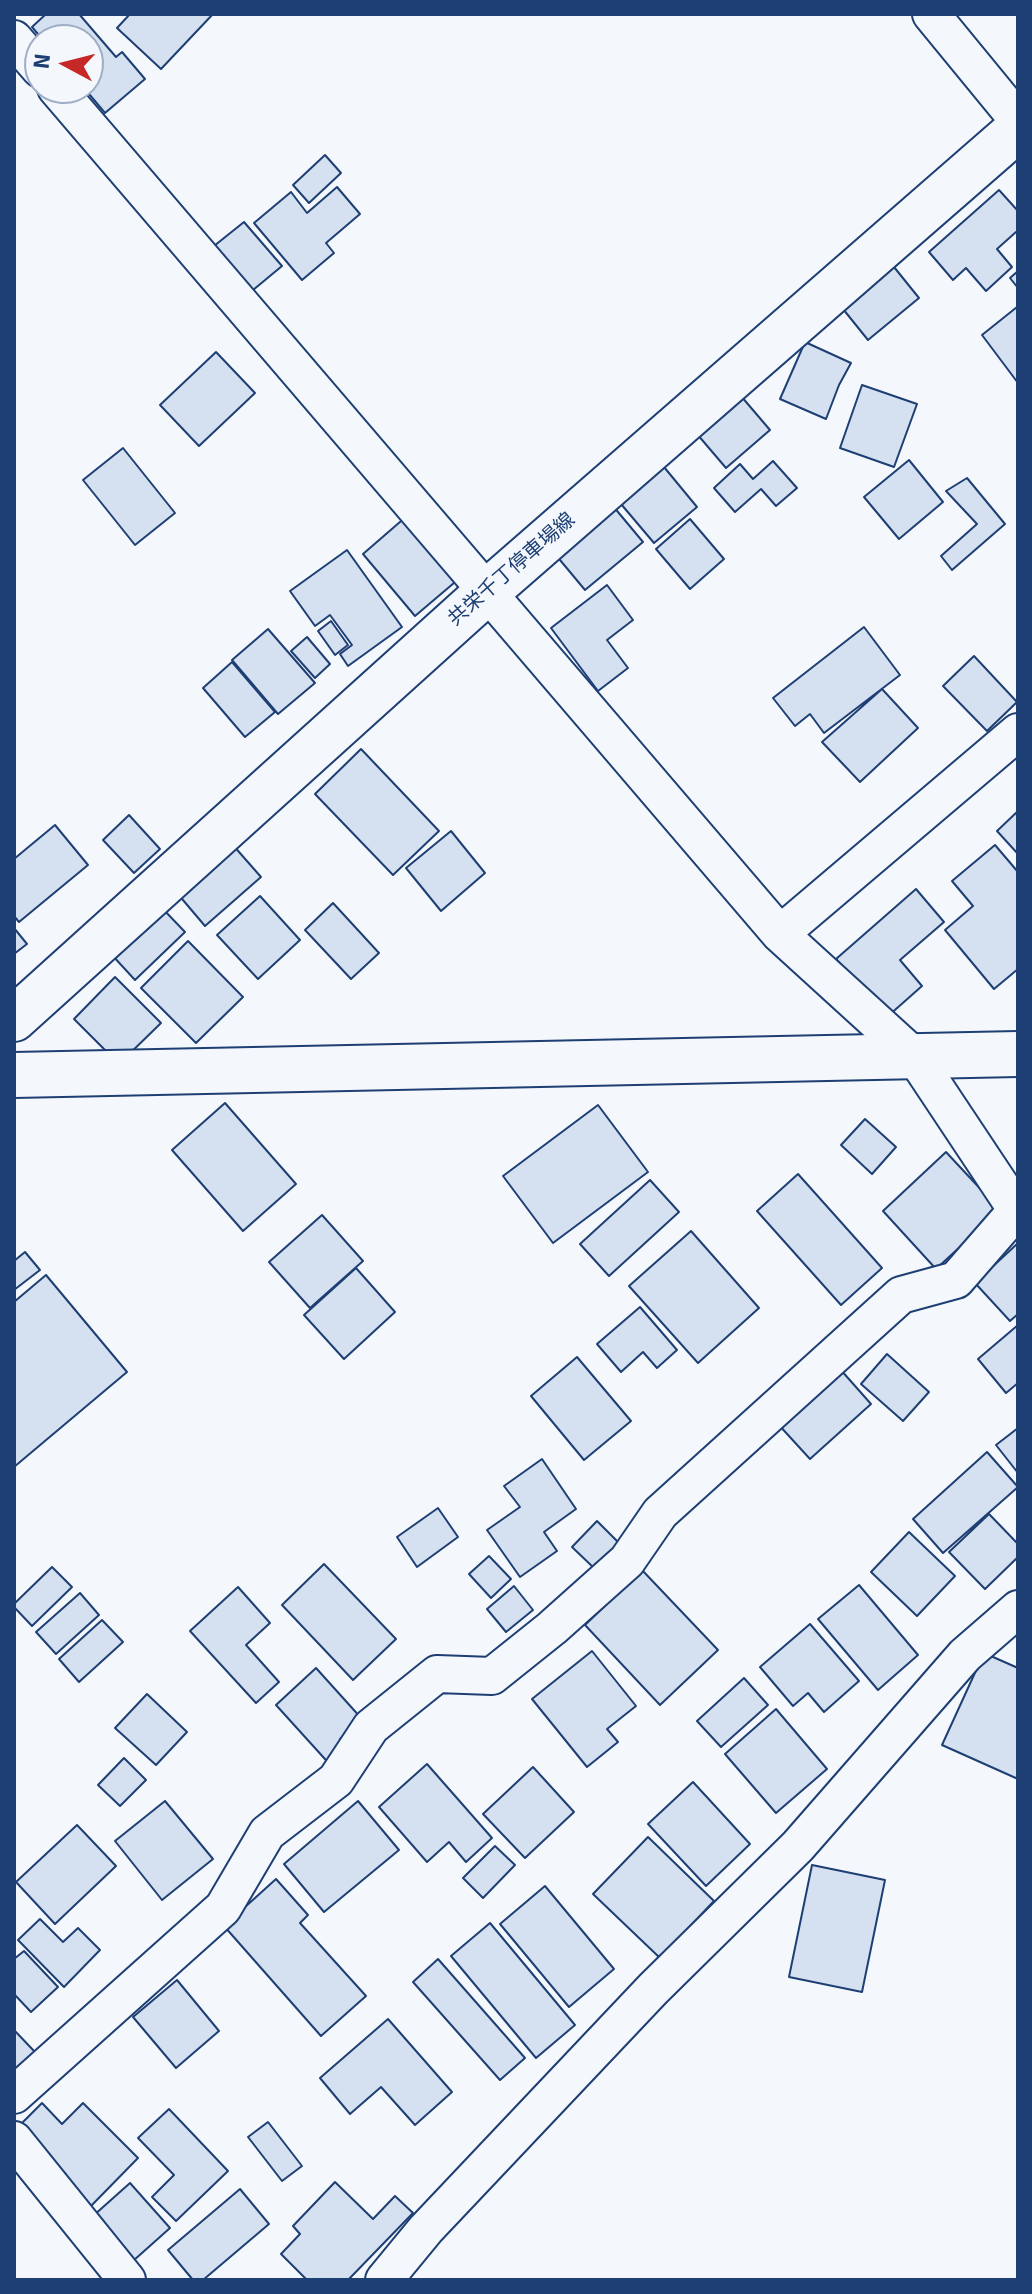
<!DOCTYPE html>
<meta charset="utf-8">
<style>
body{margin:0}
#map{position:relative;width:1032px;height:2294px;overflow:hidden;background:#f4f7fb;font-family:Signika,sans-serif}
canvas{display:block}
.frame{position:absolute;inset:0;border:16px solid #1d3f73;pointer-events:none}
.north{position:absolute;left:24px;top:24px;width:80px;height:80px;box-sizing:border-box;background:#f4f7fb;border:2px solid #9eadc5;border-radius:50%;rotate:277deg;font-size:22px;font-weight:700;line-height:32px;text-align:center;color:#1d3f73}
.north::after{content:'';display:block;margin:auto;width:28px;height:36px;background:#c62828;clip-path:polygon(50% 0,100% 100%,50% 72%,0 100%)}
</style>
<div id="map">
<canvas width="1032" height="2294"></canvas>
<div class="frame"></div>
<div class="north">N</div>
</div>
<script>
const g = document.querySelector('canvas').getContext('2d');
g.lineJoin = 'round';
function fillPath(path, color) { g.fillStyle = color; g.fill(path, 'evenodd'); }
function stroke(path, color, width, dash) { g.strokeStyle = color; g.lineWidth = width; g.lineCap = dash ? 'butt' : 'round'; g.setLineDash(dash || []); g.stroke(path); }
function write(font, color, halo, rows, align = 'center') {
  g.font = font + ' Signika,"Noto Sans JP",sans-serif'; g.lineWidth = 6; g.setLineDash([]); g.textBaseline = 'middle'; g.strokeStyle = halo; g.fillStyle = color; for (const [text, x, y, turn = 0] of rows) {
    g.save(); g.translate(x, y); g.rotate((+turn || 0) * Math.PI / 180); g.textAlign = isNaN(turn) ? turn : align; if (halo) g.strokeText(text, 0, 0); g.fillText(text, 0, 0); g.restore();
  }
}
const building = new Path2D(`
 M 46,14 L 79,14 L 116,57 L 122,52 L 145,79 L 105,113 L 84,88 L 88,88 L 88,40 L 43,40 L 32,27 Z
 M 130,14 L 213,14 L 161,69 L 117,28 Z
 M 325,155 L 341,173 L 309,203 L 293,185 Z
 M 337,187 L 360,214 L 326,243 L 334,253 L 302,280 L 254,223 L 291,192 L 307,213 Z
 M 999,190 L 1018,211 L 1018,234 L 1016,232 L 997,249 L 1012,267 L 986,291 L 966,268 L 953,280 L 929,252 Z
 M 244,222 L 282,266 L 247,295 L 209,250 Z
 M 894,267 L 919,298 L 868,340 L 843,309 Z
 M 1018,271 L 1018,288 L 1010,278 Z
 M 1017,307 L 1018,309 L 1018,383 L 982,335 Z
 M 805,342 L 851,363 L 839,385 L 826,419 L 780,399 Z
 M 216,352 L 255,393 L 199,446 L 160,405 Z
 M 862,385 L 917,404 L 894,467 L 840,448 Z
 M 741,396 L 770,430 L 726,468 L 697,434 Z
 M 123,448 L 175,513 L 135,545 L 83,480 Z
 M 909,460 L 943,502 L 899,539 L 864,497 Z
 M 773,461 L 797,488 L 776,506 L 761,489 L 735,512 L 714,488 L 740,464 L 753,479 Z
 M 664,467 L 697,507 L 654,543 L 621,504 Z
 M 967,478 L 1005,524 L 952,570 L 941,556 L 977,524 L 946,491 Z
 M 613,506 L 643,542 L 585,590 L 555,554 Z
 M 408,515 L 461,577 L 415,616 L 363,554 Z
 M 690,519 L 724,559 L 690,589 L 656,549 Z
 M 347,550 L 402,627 L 348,666 L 340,654 L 352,645 L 330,615 L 315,626 L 290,591 Z
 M 607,585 L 633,620 L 607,640 L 628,668 L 598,691 L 551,628 Z
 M 331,621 L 348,645 L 335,655 L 318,631 Z
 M 864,627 L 900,675 L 824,733 L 810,714 L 795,726 L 773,698 Z
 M 268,629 L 315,683 L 278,714 L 232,660 Z
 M 307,637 L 330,664 L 315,678 L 291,651 Z
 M 974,656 L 1017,702 L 987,731 L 943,686 Z
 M 232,662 L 275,712 L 245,737 L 203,688 Z
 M 882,689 L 918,728 L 860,782 L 822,742 Z
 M 361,749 L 439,831 L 393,875 L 315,794 Z
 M 1018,811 L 1018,854 L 997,831 Z
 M 129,815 L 160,849 L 134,873 L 103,840 Z
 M 55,825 L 88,865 L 19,922 L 14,916 L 14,859 Z
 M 451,831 L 485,873 L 441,911 L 406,868 Z
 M 232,844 L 261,877 L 205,926 L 177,893 Z
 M 995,845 L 1018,872 L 1018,969 L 994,989 L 945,930 L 973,906 L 952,881 Z
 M 916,889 L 944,922 L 900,960 L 922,986 L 887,1017 L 836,959 Z
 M 260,896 L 300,940 L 258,979 L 217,935 Z
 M 333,903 L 379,953 L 351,979 L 305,930 Z
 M 162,908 L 185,932 L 135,980 L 112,955 Z
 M 14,928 L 27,944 L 14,954 Z
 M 188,941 L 243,997 L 196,1043 L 141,988 Z
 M 115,977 L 161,1023 L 119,1064 L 74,1019 Z
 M 225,1103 L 296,1184 L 243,1231 L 172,1150 Z
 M 598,1105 L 648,1172 L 553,1243 L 503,1176 Z
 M 865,1119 L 896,1147 L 872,1174 L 841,1145 Z
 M 946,1152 L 1000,1210 L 936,1269 L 883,1211 Z
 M 798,1174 L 882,1268 L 841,1305 L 757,1211 Z
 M 650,1180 L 679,1212 L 609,1276 L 580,1244 Z
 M 322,1215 L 363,1261 L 310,1308 L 269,1262 Z
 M 691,1231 L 759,1308 L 698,1363 L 629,1286 Z
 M 1018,1243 L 1018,1314 L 1010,1321 L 975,1283 Z
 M 25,1252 L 40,1270 L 14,1290 L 14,1261 Z
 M 356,1268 L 395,1312 L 344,1359 L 304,1315 Z
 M 46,1275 L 127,1372 L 14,1467 L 14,1302 Z
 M 640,1307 L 677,1350 L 657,1368 L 643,1352 L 621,1372 L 597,1344 Z
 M 1018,1325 L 1018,1383 L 1006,1393 L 978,1359 Z
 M 887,1354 L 929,1392 L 903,1421 L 861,1384 Z
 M 577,1357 L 631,1421 L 584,1460 L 531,1396 Z
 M 840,1369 L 871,1404 L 810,1459 L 778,1424 Z
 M 1018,1428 L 1018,1473 L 996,1445 Z
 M 987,1452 L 1018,1487 L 943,1553 L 913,1519 Z
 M 542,1459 L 576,1509 L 544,1532 L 557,1551 L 520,1577 L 487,1530 L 520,1507 L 504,1486 Z
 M 438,1508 L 458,1537 L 417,1567 L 397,1537 Z
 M 989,1514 L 1018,1544 L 1018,1557 L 985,1589 L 949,1552 Z
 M 597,1521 L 620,1544 L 595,1569 L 572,1547 Z
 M 909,1532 L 955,1576 L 917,1616 L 871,1572 Z
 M 489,1556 L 511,1579 L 491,1598 L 469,1574 Z
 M 324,1564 L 396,1639 L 353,1680 L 282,1605 Z
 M 52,1567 L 72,1587 L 32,1626 L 14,1607 L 14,1604 Z
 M 642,1570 L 718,1650 L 660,1705 L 585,1625 Z
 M 859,1585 L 918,1655 L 878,1690 L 818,1619 Z
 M 514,1586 L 533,1610 L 506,1632 L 487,1609 Z
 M 238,1587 L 270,1623 L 246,1645 L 279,1682 L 256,1703 L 190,1631 Z
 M 80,1593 L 99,1615 L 56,1654 L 36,1632 Z
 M 102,1620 L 123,1642 L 79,1682 L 59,1659 Z
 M 810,1624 L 859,1681 L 824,1712 L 808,1693 L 793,1706 L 760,1667 Z
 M 592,1651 L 636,1706 L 607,1729 L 618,1742 L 587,1767 L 532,1699 Z
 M 984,1653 L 1018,1668 L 1018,1779 L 942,1745 Z
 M 316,1668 L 362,1719 L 340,1739 L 352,1752 L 334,1769 L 276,1705 Z
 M 744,1678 L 768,1705 L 721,1747 L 697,1721 Z
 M 147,1694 L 187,1732 L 156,1765 L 115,1728 Z
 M 776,1709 L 827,1769 L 776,1813 L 725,1754 Z
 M 124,1758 L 146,1780 L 120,1806 L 98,1785 Z
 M 427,1764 L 492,1838 L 466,1862 L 449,1842 L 427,1862 L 379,1807 Z
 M 533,1767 L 574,1812 L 525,1858 L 483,1814 Z
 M 693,1782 L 750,1844 L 706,1886 L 648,1824 Z
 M 165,1801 L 213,1859 L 162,1900 L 115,1841 Z
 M 358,1801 L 399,1850 L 324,1912 L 284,1864 Z
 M 77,1825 L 116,1866 L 55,1924 L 16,1882 Z
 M 648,1837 L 714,1901 L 660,1958 L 593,1894 Z
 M 495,1846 L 515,1865 L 483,1898 L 463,1878 Z
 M 812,1865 L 885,1880 L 862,1992 L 789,1977 Z
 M 276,1879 L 308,1915 L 300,1923 L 366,1996 L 321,2036 L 224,1926 Z
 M 545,1886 L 614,1969 L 569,2007 L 500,1924 Z
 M 40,1919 L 63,1942 L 78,1928 L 100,1950 L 64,1987 L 18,1940 Z
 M 490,1923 L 575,2025 L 536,2058 L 451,1956 Z
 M 24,1951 L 58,1987 L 31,2012 L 14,1994 L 14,1959 Z
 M 438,1959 L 525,2058 L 500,2080 L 413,1982 Z
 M 177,1980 L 219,2031 L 176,2068 L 133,2017 Z
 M 388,2019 L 452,2092 L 415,2125 L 381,2087 L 350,2114 L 320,2078 Z
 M 14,2030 L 35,2052 L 14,2073 Z
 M 42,2103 L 62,2124 L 83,2103 L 138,2158 L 90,2207 L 14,2131 Z
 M 169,2109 L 228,2171 L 176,2221 L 152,2197 L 174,2175 L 138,2138 Z
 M 268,2122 L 302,2166 L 282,2181 L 248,2137 Z
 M 335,2182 L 373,2219 L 395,2196 L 413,2213 L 348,2280 L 307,2280 L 281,2254 L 300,2234 L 293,2226 Z
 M 130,2183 L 170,2228 L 133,2261 L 93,2216 Z
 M 240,2189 L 269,2224 L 203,2280 L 193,2280 L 168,2250 Z`);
fillPath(building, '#d5e0f0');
stroke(building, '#1d3f73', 2);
const minor = new Path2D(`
 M 931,14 L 1018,120
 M 14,39 L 40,69
 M 56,88 L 780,934 L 915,1057 L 1018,1212
 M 780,934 L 1018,732
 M 14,2095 L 223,1908 L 267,1833 L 336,1780 L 371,1727 L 437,1674 L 492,1676 L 552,1628 L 627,1561 L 660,1513 L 901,1295 L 956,1280 L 1017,1210
 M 14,2140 L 127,2280
 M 384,2280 L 426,2229 L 653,1989 L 798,1846 L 965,1655 L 1018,1609`);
const tertiary = new Path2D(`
 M 14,1075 L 1018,1054`);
const secondary = new Path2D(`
 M 14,1019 L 487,592 L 1018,129`);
stroke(minor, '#1d3f73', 40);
stroke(tertiary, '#1d3f73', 48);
stroke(secondary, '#1d3f73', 48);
stroke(minor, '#f4f7fb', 36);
stroke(tertiary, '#f4f7fb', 44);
stroke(secondary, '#f4f7fb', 44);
write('20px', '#1d3f73', '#f4f7fb', [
 ["共栄千丁停車場線",512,570,-41]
]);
</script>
